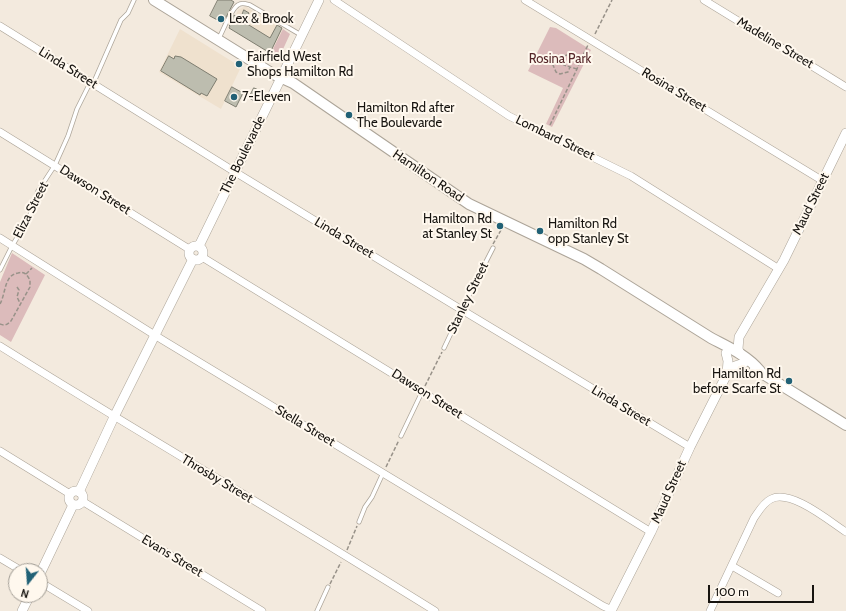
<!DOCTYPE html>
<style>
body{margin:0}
#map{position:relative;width:846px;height:611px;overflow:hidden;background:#f3eade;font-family:Cabin,sans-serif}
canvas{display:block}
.north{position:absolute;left:8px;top:563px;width:40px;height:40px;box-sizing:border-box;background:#fff8ee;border:1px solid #a29d95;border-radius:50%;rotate:197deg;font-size:11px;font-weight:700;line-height:16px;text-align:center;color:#171410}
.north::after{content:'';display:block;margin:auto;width:14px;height:18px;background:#216176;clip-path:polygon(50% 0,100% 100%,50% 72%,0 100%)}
.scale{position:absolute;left:708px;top:585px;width:106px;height:18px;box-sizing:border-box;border:2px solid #171410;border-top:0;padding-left:5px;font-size:12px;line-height:14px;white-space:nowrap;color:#171410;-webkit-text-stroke:3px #fff8ee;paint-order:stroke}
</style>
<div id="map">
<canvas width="846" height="611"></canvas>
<div class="north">N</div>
<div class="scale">100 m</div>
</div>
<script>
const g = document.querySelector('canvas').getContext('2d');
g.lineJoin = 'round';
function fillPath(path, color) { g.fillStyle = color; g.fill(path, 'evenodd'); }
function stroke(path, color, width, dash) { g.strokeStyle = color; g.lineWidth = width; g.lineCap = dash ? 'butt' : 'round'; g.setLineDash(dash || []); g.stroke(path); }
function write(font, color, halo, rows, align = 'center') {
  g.font = font + ' Cabin,sans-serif'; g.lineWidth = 4; g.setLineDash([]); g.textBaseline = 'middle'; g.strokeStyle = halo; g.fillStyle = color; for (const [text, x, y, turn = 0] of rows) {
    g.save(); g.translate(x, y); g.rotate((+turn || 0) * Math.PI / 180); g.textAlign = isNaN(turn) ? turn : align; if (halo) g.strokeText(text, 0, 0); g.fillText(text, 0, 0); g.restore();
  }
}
fillPath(new Path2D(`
 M 245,6 L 283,29 L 271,53 L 230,28 L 238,10 Z
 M 180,29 L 241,67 L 221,109 L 159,72 Z`), '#efe1ce');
fillPath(new Path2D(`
 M 550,27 L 556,28 L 591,50 L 552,127 L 546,124 L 563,88 L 528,71 Z
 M 283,29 L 290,34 L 279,58 L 271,53 Z
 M 12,253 L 45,275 L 11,342 L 0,335 L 0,282 Z`), '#dcbbbb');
const building = new Path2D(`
 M 218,0 L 231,0 L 234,2 L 223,23 L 210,16 Z
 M 244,10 L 249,13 L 244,22 L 270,38 L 277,25 L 282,28 L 270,53 L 229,28 L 230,26 L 229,25 L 234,15 L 240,19 Z
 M 169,56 L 174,59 L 175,56 L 181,57 L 217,79 L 207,96 L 201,93 L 200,95 L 161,71 Z
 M 232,87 L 243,93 L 236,107 L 225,101 Z
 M 254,88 L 261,91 L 256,102 L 249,98 Z`);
fillPath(building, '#bdbdaf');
stroke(building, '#7e7d70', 1);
const service = new Path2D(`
 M 219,38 C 223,31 231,9 238,5 C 242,2 246,4 250,5 L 301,35
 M 0,270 L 12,246 L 29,218 L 38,191 L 55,165 L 68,136 L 77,109 L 88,87 L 93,84 L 121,20 L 128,13 L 134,0
 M 444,348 L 471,291 L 493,248
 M 401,436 L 422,392
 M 359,522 L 365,507 L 372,497 L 383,473
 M 317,611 L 328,587`);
const minor = new Path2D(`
 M 334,0 L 509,116 L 631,176 L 779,269
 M 525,0 L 823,181
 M 704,0 L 846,87
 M 0,26 L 235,172 L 462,310 L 690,447
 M 0,132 L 189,249
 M 0,238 L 161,339 L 603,606 L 612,610
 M 202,257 L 651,532
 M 0,346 C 144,436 291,521 435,611
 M 0,451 L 70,494
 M 82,501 L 262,611
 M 0,558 L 22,571
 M 732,566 L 778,593
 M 40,582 L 88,611
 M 710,611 L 754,518 C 759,511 763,503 771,499 C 791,489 829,521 846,532`);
const tertiary = new Path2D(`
 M189 253a7 7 0 1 1 14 0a7 7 0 1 1-14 0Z
 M 199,246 L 319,0
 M 740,354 L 738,349 L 739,337 L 784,260 L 846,133
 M 727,374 L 735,366 L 744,363
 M69 498a7 7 0 1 1 14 0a7 7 0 1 1-14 0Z
 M 79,492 L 114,417 L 193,259
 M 40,574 L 73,505
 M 22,611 L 30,595
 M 611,611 L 651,532 L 690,447 L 727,374 L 728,361 L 726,353`);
const secondary = new Path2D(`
 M 154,0 L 273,74 L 293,83 L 469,204 L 584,259 L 601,269 L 711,338 C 728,347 747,355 760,371
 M 755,369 L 846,425`);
stroke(service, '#aca498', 5);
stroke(minor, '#aca498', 8);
stroke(tertiary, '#aca498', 10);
stroke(secondary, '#aca498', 12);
stroke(new Path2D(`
 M 595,34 L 612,0
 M 561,58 C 561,65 564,65 570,67
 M 577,69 L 570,67 L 568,72 L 560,74 L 556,72 L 553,65 L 556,59 L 567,55 L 580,61
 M 550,125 L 577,69 L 580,61 L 588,45
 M 493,244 L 501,230
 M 26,274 L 32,268
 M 17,287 L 19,290 L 17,297 L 20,303
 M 0,304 C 6,293 4,275 18,273 C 25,271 27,275 30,280 L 30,287 L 11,321 C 7,325 5,326 0,324
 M 425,386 L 442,352
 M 386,467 L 399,440
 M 347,550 L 357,526
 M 330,584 L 341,562`), '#989289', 1.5, [4, 2]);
stroke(service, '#fff', 3.5);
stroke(minor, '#fff', 7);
stroke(tertiary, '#fff', 9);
stroke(secondary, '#fff', 10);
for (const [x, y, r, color] of [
 [221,19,4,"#216176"],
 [239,64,4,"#216176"],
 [234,97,4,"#216176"],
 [349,115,4,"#216176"],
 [500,226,4,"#216176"],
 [540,231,4,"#216176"],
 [789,381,4,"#216176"]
]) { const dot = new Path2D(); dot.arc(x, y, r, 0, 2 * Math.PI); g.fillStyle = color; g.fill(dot); stroke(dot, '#fff8ee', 1.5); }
write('13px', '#171410', '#fff8ee', [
 ["Lex & Brook",229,19],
 ["Fairfield West",247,57],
 ["Shops Hamilton Rd",247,72],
 ["7-Eleven",242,97],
 ["Hamilton Rd after",357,108],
 ["The Boulevarde",357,123],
 ["Hamilton Rd",492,219,"right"],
 ["at Stanley St",492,234,"right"],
 ["Hamilton Rd",548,224],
 ["opp Stanley St",548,239],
 ["Hamilton Rd",781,374,"right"],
 ["before Scarfe St",781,389,"right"]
], 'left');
write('13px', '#171410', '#fff8ee', [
 ["Madeline Street",775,43,31],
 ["Linda Street",68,68,32],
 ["Rosina Street",674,90,31],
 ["Lombard Street",555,138,26],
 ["The Boulevarde",243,155,-64],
 ["Hamilton Road",428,176,34],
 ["Dawson Street",95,190,32],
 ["Maud Street",811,204,-64],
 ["Eliza Street",31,210,-63],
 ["Linda Street",344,238,31],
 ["Stanley Street",468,298,-64],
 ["Dawson Street",427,394,32],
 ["Linda Street",621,406,31],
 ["Stella Street",305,426,31],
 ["Throsby Street",217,479,31],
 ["Maud Street",669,492,-66],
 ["Evans Street",172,556,31]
]);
write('13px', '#56272a', '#fff8ee', [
 ["Rosina Park",560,59]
]);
</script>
